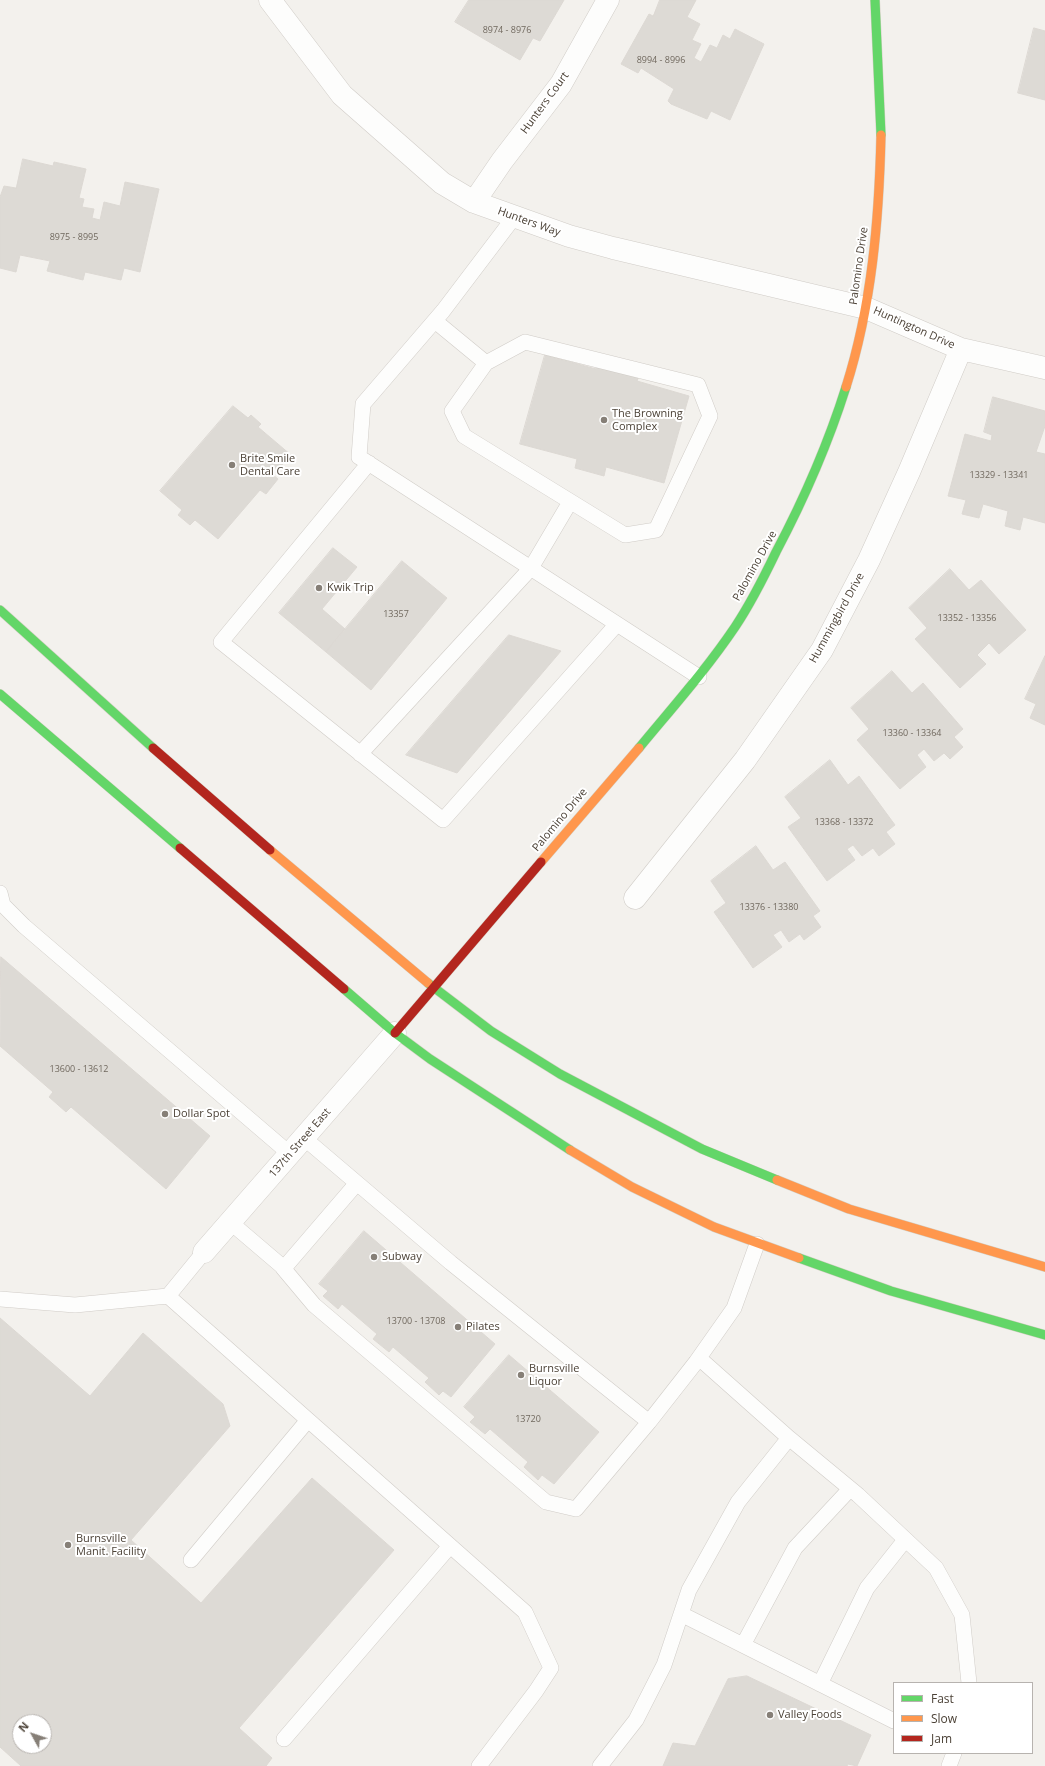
<!DOCTYPE html>
<style>
body{margin:0}
#map{position:relative;width:1045px;height:1766px;overflow:hidden;background:#f3f1ed;font-family:"Open Sans",sans-serif}
canvas{display:block}
.legend{position:absolute;left:893px;top:1682px;width:140px;height:72px;box-sizing:border-box;background:#fff;border:1px solid #b7b3af;margin:0;padding:5px 7px;list-style:none;font-size:12px;color:#4c4237}
.legend li{display:flex;align-items:center;gap:8px;height:20px}
.legend b{width:20px;border:1px solid #b7b3af}
.north{position:absolute;left:12px;top:1714px;width:40px;height:40px;box-sizing:border-box;background:#fff;border:1px solid #b7b3af;border-radius:50%;rotate:310deg;font-size:11px;font-weight:700;line-height:16px;text-align:center;color:#4c4237}
.north::after{content:'';display:block;margin:auto;width:14px;height:18px;background:#867f77;clip-path:polygon(50% 0,100% 100%,50% 72%,0 100%)}
</style>
<div id="map">
<canvas width="1045" height="1766"></canvas>
<ul class="legend">
<li><b style="height:5px;background:#63d668"></b>Fast</li>
<li><b style="height:5px;background:#ff974d"></b>Slow</li>
<li><b style="height:5px;background:#b3261e"></b>Jam</li>
</ul>
<div class="north">N</div>
</div>
<script>
const g = document.querySelector('canvas').getContext('2d');
g.lineJoin = 'round';
function fillPath(path, color) { g.fillStyle = color; g.fill(path, 'evenodd'); }
function stroke(path, color, width, dash) { g.strokeStyle = color; g.lineWidth = width; g.lineCap = dash ? 'butt' : 'round'; g.setLineDash(dash || []); g.stroke(path); }
function write(font, color, halo, rows, align = 'center') {
  g.font = font + ' "Open Sans",sans-serif'; g.lineWidth = 4; g.setLineDash([]); g.textBaseline = 'middle'; g.strokeStyle = halo; g.fillStyle = color; for (const [text, x, y, turn = 0] of rows) {
    g.save(); g.translate(x, y); g.rotate((+turn || 0) * Math.PI / 180); g.textAlign = isNaN(turn) ? turn : align; if (halo) g.strokeText(text, 0, 0); g.fillText(text, 0, 0); g.restore();
  }
}
const building = new Path2D(`
 M 469,0 L 564,0 L 540,41 L 533,38 L 520,60 L 455,22 Z
 M 660,0 L 696,0 L 687,17 L 700,24 L 692,40 L 701,44 L 694,58 L 701,62 L 710,45 L 717,48 L 723,35 L 730,39 L 735,29 L 764,44 L 730,120 L 711,111 L 707,119 L 671,104 L 668,101 L 674,89 L 641,68 L 638,73 L 621,64 L 649,14 L 653,16 Z
 M 1034,28 L 1045,31 L 1045,100 L 1018,93 Z
 M 23,159 L 53,166 L 54,162 L 86,169 L 79,198 L 84,199 L 82,207 L 94,209 L 92,218 L 100,220 L 104,202 L 120,206 L 125,182 L 159,189 L 140,272 L 124,268 L 121,280 L 85,272 L 83,280 L 47,271 L 50,261 L 20,255 L 16,272 L 0,268 L 0,197 L 4,186 L 16,188 Z
 M 545,355 L 596,369 L 597,364 L 639,376 L 637,381 L 689,396 L 664,483 L 606,467 L 604,476 L 575,468 L 577,459 L 520,444 Z
 M 993,397 L 1045,411 L 1045,426 L 1036,452 L 1045,454 L 1045,523 L 1023,517 L 1020,530 L 1005,526 L 1008,511 L 983,504 L 979,518 L 962,514 L 966,500 L 948,496 L 965,434 L 991,441 L 992,435 L 984,432 Z
 M 233,406 L 248,418 L 251,415 L 261,424 L 258,427 L 291,455 L 273,475 L 278,479 L 266,494 L 260,490 L 218,539 L 195,520 L 190,525 L 178,515 L 182,510 L 160,491 Z
 M 333,548 L 357,567 L 322,609 L 345,629 L 326,652 L 279,613 Z
 M 402,561 L 447,598 L 371,690 L 326,652 Z
 M 950,569 L 969,590 L 981,580 L 1026,630 L 999,654 L 989,643 L 977,655 L 986,664 L 960,688 L 915,639 L 927,628 L 909,608 Z
 M 509,635 L 561,651 L 457,773 L 406,755 Z
 M 1045,656 L 1045,725 L 1030,718 L 1036,704 L 1025,699 Z
 M 892,671 L 912,693 L 923,683 L 963,729 L 954,737 L 963,747 L 950,759 L 944,753 L 934,761 L 924,749 L 917,755 L 926,767 L 900,789 L 857,740 L 869,729 L 851,708 Z
 M 830,760 L 848,785 L 859,776 L 895,825 L 886,832 L 895,844 L 879,856 L 873,848 L 862,856 L 853,845 L 847,849 L 855,860 L 827,881 L 788,827 L 801,818 L 785,797 Z
 M 756,846 L 773,870 L 785,862 L 820,911 L 813,916 L 821,927 L 804,940 L 800,934 L 789,942 L 781,930 L 773,935 L 782,947 L 753,968 L 714,912 L 726,903 L 711,881 Z
 M 1,957 L 210,1136 L 166,1189 L 71,1107 L 66,1112 L 49,1097 L 53,1092 L 0,1046 Z
 M 364,1231 L 495,1344 L 451,1397 L 443,1391 L 439,1395 L 425,1382 L 429,1378 L 393,1347 L 389,1352 L 373,1339 L 377,1334 L 342,1304 L 338,1309 L 323,1296 L 328,1291 L 319,1284 Z
 M 0,1318 L 90,1396 L 143,1333 L 223,1404 L 230,1426 L 131,1540 L 201,1603 L 312,1478 L 394,1550 L 239,1728 L 272,1758 L 266,1766 L 21,1766 L 0,1747 ZM 20,1722 L 44,1722 L 44,1746 L 20,1746 Z
 M 509,1355 L 599,1432 L 554,1484 L 542,1475 L 538,1480 L 524,1467 L 528,1462 L 490,1429 L 485,1434 L 470,1422 L 475,1417 L 464,1407 Z
 M 747,1676 L 871,1735 L 857,1766 L 848,1764 L 847,1766 L 663,1766 L 673,1743 L 695,1746 L 728,1679 Z`);
fillPath(building, '#dddad5');
stroke(building, '#dcd8d3', 1);
const lane = new Path2D(`
 M 515,216 L 443,311 L 363,404 L 359,457 L 699,677
 M 435,321 L 486,363 L 452,411 L 464,436 L 625,535 L 656,530 L 710,416 L 698,385 L 525,342 L 486,363
 M 369,463 L 221,642 L 443,820 L 617,624
 M 360,754 L 531,568 L 570,502
 M 0,893 L 3,905 L 24,926 L 290,1154
 M 304,1138 L 451,1263 L 649,1422 L 696,1362 L 734,1308 L 757,1244
 M 230,1222 L 284,1268 L 357,1183
 M 204,1252 L 168,1296 L 525,1612 L 551,1668 L 536,1691 L 479,1766
 M 283,1268 L 314,1305 L 546,1502 L 576,1509 L 649,1422
 M 0,1299 L 75,1305 L 168,1296
 M 699,1358 L 789,1438
 M 191,1560 L 308,1420
 M 681,1614 L 894,1721
 M 743,1645 L 795,1548 L 850,1489
 M 820,1684 L 867,1588 L 905,1540
 M 284,1739 L 450,1546
 M 600,1766 L 636,1720 L 664,1665 L 689,1590 L 738,1502 L 789,1438 L 858,1495 L 936,1568 L 962,1615 L 969,1683
 M 949,1766 L 954,1753`);
const street = new Path2D(`
 M 270,0 L 342,95 L 442,183 L 474,202 L 569,236 L 613,248 L 866,308 L 961,349 L 1045,368
 M 474,202 L 502,161 L 561,84 L 608,0
 M 635,898 L 745,760 L 822,650 L 869,560 L 909,472 L 961,349
 M 204,1252 L 395,1033`);
const fast = new Path2D(`
 M 875,0 L 881,135
 M 0,610 L 153,748
 M 0,694 L 180,848
 M 639,748 C 672,708 706,670 735,627 C 751,603 764,577 776,552 C 804,499 828,444 846,387
 M 428,983 L 491,1031 L 560,1074 L 702,1149 L 777,1180
 M 344,989 L 395,1033 L 430,1059 L 570,1150
 M 799,1258 L 891,1291 L 1045,1335`);
const slow = new Path2D(`
 M 846,387 C 872,305 879,220 881,135
 M 270,850 L 428,983
 M 541,862 L 639,748
 M 570,1150 L 632,1187 L 714,1227 L 799,1258
 M 777,1180 L 849,1209 L 1045,1267`);
const jam = new Path2D(`
 M 153,748 L 270,850
 M 180,848 L 344,989
 M 395,1033 L 541,862`);
stroke(lane, '#d0ccc7', 16);
stroke(street, '#d0ccc7', 23);
stroke(fast, '#d3cec3', 10);
stroke(slow, '#d3cec3', 10);
stroke(jam, '#d3cec3', 10);
stroke(lane, '#fdfdfc', 15);
stroke(street, '#fdfdfc', 22);
stroke(fast, '#63d668', 9);
stroke(slow, '#ff974d', 9);
stroke(jam, '#b3261e', 9);
for (const [x, y, r, color] of [
 [604,420,4,"#867f77"],
 [232,465,4,"#867f77"],
 [319,588,4,"#867f77"],
 [165,1114,4,"#867f77"],
 [374,1257,4,"#867f77"],
 [458,1327,4,"#867f77"],
 [521,1375,4,"#867f77"],
 [68,1545,4,"#867f77"],
 [770,1715,4,"#867f77"]
]) { const dot = new Path2D(); dot.arc(x, y, r, 0, 2 * Math.PI); g.fillStyle = color; g.fill(dot); stroke(dot, '#fff', 1.5); }
write('9px', '#71695f', null, [
 ["8974 - 8976",507,30],
 ["8994 - 8996",661,60],
 ["8975 - 8995",74,237],
 ["13329 - 13341",999,475],
 ["13357",396,614],
 ["13352 - 13356",967,618],
 ["13360 - 13364",912,733],
 ["13368 - 13372",844,822],
 ["13376 - 13380",769,907],
 ["13600 - 13612",79,1069],
 ["13700 - 13708",416,1321],
 ["13720",528,1419]
]);
write('11px', '#4c4237', '#fff', [
 ["Hunters Court",545,103,-54],
 ["Hunters Way",529,222,20],
 ["Palomino Drive",859,266,-82],
 ["Huntington Drive",914,328,24],
 ["Palomino Drive",755,566,-61],
 ["Hummingbird Drive",837,618,-61],
 ["Palomino Drive",560,820,-50],
 ["137th Street East",300,1143,-49]
]);
write('11px', '#4c4237', '#fff', [
 ["The Browning",612,414],
 ["Complex",612,427],
 ["Brite Smile",240,459],
 ["Dental Care",240,472],
 ["Kwik Trip",327,588],
 ["Dollar Spot",173,1114],
 ["Subway",382,1257],
 ["Pilates",466,1327],
 ["Burnsville",529,1369],
 ["Liquor",529,1382],
 ["Burnsville",76,1539],
 ["Manit. Facility",76,1552],
 ["Valley Foods",778,1715]
], 'left');
</script>
